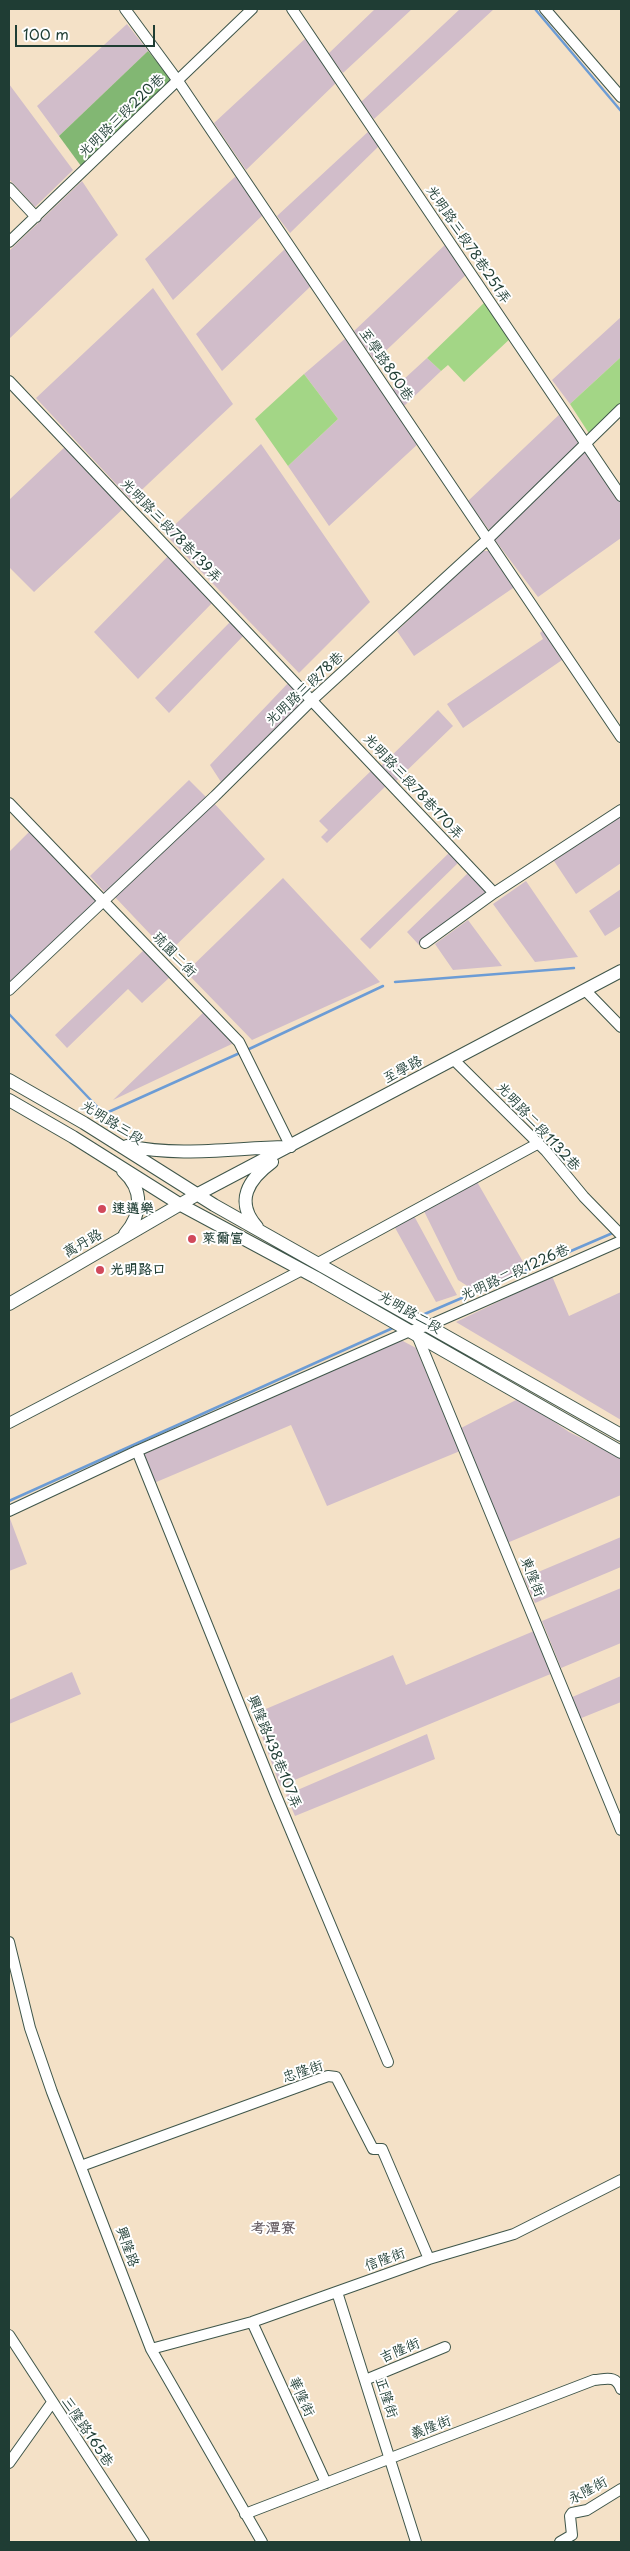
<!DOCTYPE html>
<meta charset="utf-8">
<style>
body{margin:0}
#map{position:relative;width:630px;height:2551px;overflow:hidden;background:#f4e1c7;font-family:"Playpen Sans",sans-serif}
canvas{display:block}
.frame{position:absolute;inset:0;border:10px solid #1f3d34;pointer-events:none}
.scale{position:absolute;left:15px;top:25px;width:140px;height:22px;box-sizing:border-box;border:2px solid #1f3d34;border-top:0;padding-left:6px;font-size:15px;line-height:18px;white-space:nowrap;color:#1f3d34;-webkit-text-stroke:4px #fff;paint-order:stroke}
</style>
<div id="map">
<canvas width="630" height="2551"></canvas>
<div class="frame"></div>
<div class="scale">100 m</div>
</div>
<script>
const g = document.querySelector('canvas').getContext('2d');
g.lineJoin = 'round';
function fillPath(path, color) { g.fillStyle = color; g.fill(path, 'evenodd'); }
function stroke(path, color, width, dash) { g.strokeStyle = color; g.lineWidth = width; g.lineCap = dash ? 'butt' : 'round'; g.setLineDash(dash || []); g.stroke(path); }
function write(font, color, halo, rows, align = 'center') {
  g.font = font + ' "Playpen Sans","LXGW WenKai TC",sans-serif'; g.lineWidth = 4; g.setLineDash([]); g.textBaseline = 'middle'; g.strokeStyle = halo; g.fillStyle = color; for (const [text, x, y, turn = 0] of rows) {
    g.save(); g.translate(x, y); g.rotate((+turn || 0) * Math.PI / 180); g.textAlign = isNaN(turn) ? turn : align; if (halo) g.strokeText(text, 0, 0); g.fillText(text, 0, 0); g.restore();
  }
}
fillPath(new Path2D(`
 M 375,9 L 412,9 L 343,73 L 328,54 Z
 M 460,9 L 494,9 L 374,119 L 361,102 Z
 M 127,24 L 148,51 L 59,136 L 37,106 Z
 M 307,37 L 337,82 L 246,170 L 214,123 Z
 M 9,84 L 73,170 L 35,207 L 9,179 Z
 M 370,130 L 381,144 L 290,233 L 277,216 Z
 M 236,176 L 264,214 L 173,300 L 145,259 Z
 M 82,181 L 118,235 L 9,339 L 9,251 Z
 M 448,242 L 468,273 L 375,361 L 354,331 Z
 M 287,247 L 312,285 L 222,371 L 196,334 Z
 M 153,288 L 233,404 L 131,500 L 36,398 Z
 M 621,317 L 621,357 L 570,404 L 552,380 Z
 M 347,337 L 419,443 L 329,526 L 288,466 L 338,419 L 304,374 Z
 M 427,358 L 441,371 L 403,407 L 391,391 Z
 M 562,412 L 584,440 L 489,530 L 468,501 Z
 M 68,444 L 126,506 L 34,592 L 9,567 L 9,500 Z
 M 261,444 L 370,602 L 299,673 L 165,534 Z
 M 588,445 L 621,493 L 621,538 L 538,597 L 492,536 Z
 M 482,551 L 492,551 L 516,586 L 414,656 L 397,631 Z
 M 171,553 L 215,600 L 138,679 L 94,632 Z
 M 233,619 L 246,633 L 169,713 L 155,698 Z
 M 545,629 L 565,658 L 463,728 L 447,704 L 543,639 L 540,633 Z
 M 291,680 L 308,701 L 221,782 L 210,765 Z
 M 438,710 L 453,726 L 396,781 L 381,766 Z
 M 374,768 L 389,783 L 327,843 L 321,837 L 328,830 L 319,821 Z
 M 189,780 L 207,798 L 107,895 L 90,876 Z
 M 213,802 L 265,859 L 168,953 L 115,897 Z
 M 621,815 L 621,863 L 576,894 L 554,861 Z
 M 32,829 L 99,898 L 9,985 L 9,852 Z
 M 451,851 L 461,860 L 370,949 L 360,939 Z
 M 468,873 L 491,895 L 419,945 L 407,932 Z
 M 283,878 L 380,982 L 252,1040 L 186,972 Z
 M 526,881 L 578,957 L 535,962 L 493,904 Z
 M 621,889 L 621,926 L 605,936 L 589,911 Z
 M 468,920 L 502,966 L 453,970 L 435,944 Z
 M 144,950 L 170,977 L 142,1003 L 128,989 L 67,1048 L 55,1035 Z
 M 206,1010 L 236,1042 L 113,1100 Z
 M 476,1180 L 526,1267 L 477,1292 L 458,1280 L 422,1207 Z
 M 413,1214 L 457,1295 L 436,1302 L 393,1224 Z
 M 552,1276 L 569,1316 L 621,1292 L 621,1420 L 456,1322 Z
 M 401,1340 L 416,1348 L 460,1451 L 327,1506 L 291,1425 L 154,1483 L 142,1455 Z
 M 520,1398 L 569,1432 L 621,1458 L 621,1495 L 507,1543 L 461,1428 Z
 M 9,1516 L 27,1564 L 9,1571 Z
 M 621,1537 L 621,1567 L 535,1603 L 524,1578 Z
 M 621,1588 L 621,1643 L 561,1668 L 542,1621 Z
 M 534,1631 L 553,1673 L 280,1786 L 254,1714 L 393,1655 L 406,1685 Z
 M 72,1672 L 81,1694 L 9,1724 L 9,1700 Z
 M 621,1676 L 621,1702 L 579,1719 L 570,1698 Z
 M 427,1734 L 435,1759 L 295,1816 L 286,1795 Z`), '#d1bdca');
fillPath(new Path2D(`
 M 486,301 L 513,336 L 464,382 L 448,365 L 441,371 L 427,358 Z
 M 621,357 L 621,404 L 590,435 L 570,404 Z
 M 304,374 L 338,419 L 288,466 L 255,419 Z`), '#a3d686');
fillPath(new Path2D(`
 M 148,51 L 172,80 L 81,166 L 59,136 Z`), '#82b773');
stroke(new Path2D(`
 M 535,9 L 621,111
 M 395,982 L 574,968
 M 9,1014 L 104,1114 L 242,1052
 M 247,1050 L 383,986
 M 420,1316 L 615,1232
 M 9,1501 L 395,1327`), '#6c9cd5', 2.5);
const minor = new Path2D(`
 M 125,9 L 178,81 L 621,737
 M 292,9 L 621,496
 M 545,9 L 621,97
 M 9,188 L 36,217
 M 9,242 L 252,9
 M 9,381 L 494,893
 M 9,803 L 239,1042 L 291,1147
 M 425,943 L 494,893 L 621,810
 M 9,990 L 215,796 L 312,700 L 488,539 L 621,409
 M 585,990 L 621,1027
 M 454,1060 L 546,1151 L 584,1197 L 621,1235
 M 320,1262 L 537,1144
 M 417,1335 L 621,1830
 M 9,1423 L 302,1270
 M 137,1451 L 275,1793 L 388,2062
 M 9,1511 L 137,1451 L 410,1331 L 430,1325 L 621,1241
 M 9,1942 L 30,2028 L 52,2092 L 151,2349 L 262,2542
 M 81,2166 L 328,2076 L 336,2077 L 373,2149 L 382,2149 L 429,2259
 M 337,2292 L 416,2542
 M 252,2322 L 326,2483
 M 9,2335 L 144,2542
 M 151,2349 L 252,2322 L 429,2259 L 514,2234 L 621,2180
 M 365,2380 L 445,2347
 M 9,2463 L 51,2404
 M 245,2514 L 594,2380 C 607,2379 616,2375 621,2389
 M 560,2542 L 572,2535 L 570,2516 L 572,2513 L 587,2510 L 621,2489`);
const tertiary = new Path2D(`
 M 9,1080 L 84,1123 L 214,1205 L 621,1435
 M 9,1100 L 73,1137 L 181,1205 L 315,1277 L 621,1452
 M 127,1146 C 180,1157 233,1148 286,1147
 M 123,1171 C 144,1190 142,1214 125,1234
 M 257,1227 C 234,1201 249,1179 272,1162
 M 9,1304 L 198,1194 L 621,971`);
stroke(minor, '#3f564a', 12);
stroke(tertiary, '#3f564a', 14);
stroke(minor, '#fff', 10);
stroke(tertiary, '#fff', 12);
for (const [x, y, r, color] of [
 [102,1209,5,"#d1495b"],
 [192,1239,5,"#d1495b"],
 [100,1270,5,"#d1495b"]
]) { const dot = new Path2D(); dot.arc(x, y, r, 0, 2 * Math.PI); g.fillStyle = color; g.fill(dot); stroke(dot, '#fff', 2); }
write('14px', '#1f3d34', '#fff', [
 ["光明路三段220巷",122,116,-44],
 ["光明路三段78巷251弄",468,245,56],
 ["至學路860巷",386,365,56],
 ["光明路三段78巷139弄",171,531,46],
 ["光明路三段78巷",305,689,-43],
 ["光明路三段78巷170弄",413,787,47],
 ["琉園二街",174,955,46],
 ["至學路",403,1070,-28],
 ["光明路三段",112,1123,32],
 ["光明路二段1132巷",538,1127,47],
 ["萬丹路",83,1244,-30],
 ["光明路二段1226巷",515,1273,-24],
 ["光明路二段",410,1313,30],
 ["東隆街",532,1577,68],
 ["興隆路438巷107弄",274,1752,68],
 ["忠隆街",303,2072,-18],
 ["興隆路",127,2247,71],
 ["信隆街",385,2260,-20],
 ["吉隆街",400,2351,-23],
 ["華隆街",301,2397,65],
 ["正隆街",386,2398,72],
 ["義隆街",431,2428,-21],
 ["三隆路165巷",87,2432,56],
 ["永隆街",588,2491,-28]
]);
write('bold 14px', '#1f3d34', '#fff', [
 ["速邁樂",112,1209],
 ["萊爾富",202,1239],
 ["光明路口",110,1270]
], 'left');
write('bold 15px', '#655c63', '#fff', [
 ["考潭寮",273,2229]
]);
</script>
